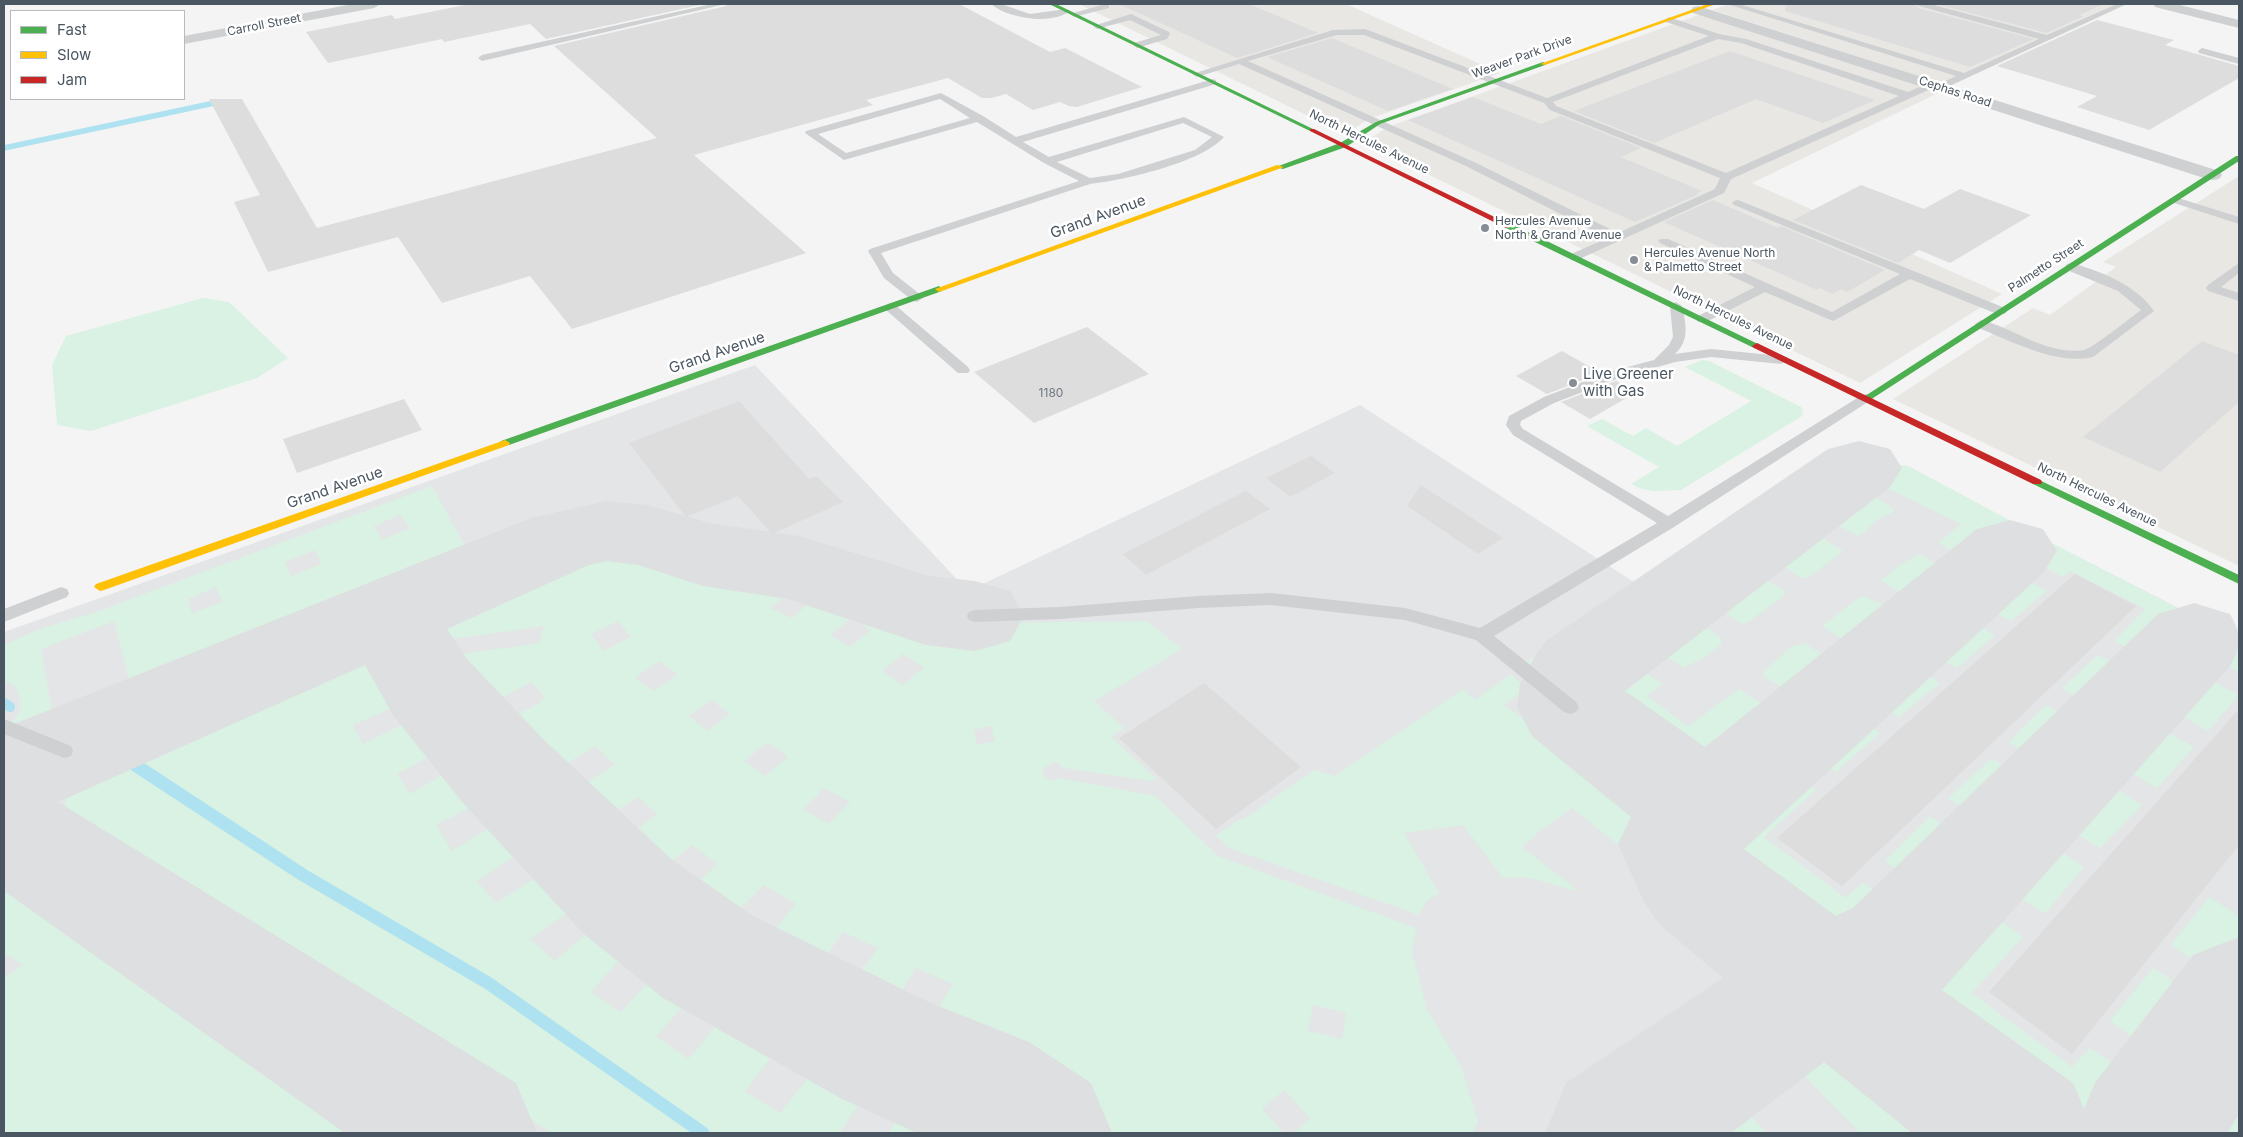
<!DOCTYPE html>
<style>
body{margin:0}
#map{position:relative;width:2243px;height:1137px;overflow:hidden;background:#f4f4f4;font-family:Inter,sans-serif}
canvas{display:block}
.frame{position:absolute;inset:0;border:5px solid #4a5661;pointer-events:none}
.legend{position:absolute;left:10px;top:10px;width:175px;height:90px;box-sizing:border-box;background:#fff;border:1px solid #b7bbc0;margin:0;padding:6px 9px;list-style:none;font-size:15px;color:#4a5661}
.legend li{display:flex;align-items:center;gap:10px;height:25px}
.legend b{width:25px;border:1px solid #b7bbc0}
</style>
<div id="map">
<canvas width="2243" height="1137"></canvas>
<div class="frame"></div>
<ul class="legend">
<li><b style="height:6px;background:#4caf50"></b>Fast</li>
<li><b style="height:6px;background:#ffc107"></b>Slow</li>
<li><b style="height:6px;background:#c62828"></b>Jam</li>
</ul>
</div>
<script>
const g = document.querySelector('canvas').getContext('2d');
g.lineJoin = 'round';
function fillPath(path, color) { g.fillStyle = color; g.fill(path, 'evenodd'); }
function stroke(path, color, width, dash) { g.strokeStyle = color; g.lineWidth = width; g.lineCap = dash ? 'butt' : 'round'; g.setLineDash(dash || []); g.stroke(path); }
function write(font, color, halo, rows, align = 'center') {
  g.font = font + ' Inter,sans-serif'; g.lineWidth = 5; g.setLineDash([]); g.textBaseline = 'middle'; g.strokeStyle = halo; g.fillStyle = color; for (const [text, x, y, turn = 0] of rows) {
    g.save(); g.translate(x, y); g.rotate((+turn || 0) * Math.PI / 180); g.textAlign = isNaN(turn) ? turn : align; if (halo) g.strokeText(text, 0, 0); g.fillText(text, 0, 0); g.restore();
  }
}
fillPath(new Path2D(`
 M 1079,4 L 1346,4 L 1500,73 L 1369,119 L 1345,134 Z
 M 1730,4 L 2121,4 L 1950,86 L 1712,10 Z
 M 1701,14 L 1940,92 L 1752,183 L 2002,294 L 1860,383 L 1363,143 L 1388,127 Z
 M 2239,176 L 2239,566 L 1893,399 L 2033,308 L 2050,315 L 2116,267 L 2103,262 Z`), '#e8e7e3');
fillPath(new Path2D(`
 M 755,365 L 968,591 L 1360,405 L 1637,584 L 1823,459 L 1908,466 L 2059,547 L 2239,639 L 2239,1133 L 4,1133 L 4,632 Z`), '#e4e5e7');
fillPath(new Path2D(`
 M 203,298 L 229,302 L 288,358 L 257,378 L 91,431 L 57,425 L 52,365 L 66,336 Z
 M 1702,360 L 1709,361 L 1801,407 L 1803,410 L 1802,416 L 1681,490 L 1654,491 L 1642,489 L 1631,484 L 1659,467 L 1587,426 L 1602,419 L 1633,436 L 1646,428 L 1677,446 L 1751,401 L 1685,367 Z
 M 1823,459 L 1908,466 L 2059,547 L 2239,639 L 2239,672 L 2209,657 L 2216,650 L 2182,633 L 2157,656 L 2142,656 L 2114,641 L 2145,609 L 2070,571 L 2063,577 L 1998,542 L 1972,561 L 1938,543 L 1961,524 L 1858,474 L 1863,470 L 1849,463 L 1793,500 L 1547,677 L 1527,662 L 1637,584 Z
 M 432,486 L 468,552 L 463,564 L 447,579 L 136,706 L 114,621 L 41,649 L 57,740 L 4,751 L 4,731 C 20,712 25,711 16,687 L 4,680 L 4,645 L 40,629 L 99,611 ZM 400,515 L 410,528 L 382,540 L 374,526 ZM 315,550 L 321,564 L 291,576 L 285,562 ZM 383,577 L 391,591 L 362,603 L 355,589 ZM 216,587 L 222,602 L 192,613 L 188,599 ZM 190,654 L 195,671 L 163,684 L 158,667 Z
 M 1850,491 C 1866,491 1881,500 1894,509 L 1892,513 L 1875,521 L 1864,533 L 1858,536 L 1828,520 L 1822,515 C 1825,503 1840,497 1850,491 Z
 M 1805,528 L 1842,550 L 1842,552 L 1808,578 L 1802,578 L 1768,556 L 1765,551 L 1797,529 Z
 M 629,547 L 654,557 L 707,568 L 786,578 L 831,589 L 916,615 L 970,623 L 1147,621 L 1182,649 L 1094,701 L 1124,728 L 1111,737 L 1156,778 L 1152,781 L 1063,768 L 1058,763 L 1053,762 L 1043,769 C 1042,780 1052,782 1060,778 L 1155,796 L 1218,856 L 1416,928 L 1412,952 L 1427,1009 L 1462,1069 L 1478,1121 L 1473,1133 L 1294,1133 L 1310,1118 L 1284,1090 L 1262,1109 L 1284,1133 L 1075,1133 L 1029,1095 L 985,1066 L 927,1041 L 923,1032 L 953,984 L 916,968 L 886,1015 L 876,1021 L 848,1009 L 842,1003 L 847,991 L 878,948 L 843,932 L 807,983 C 788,987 768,969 753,960 L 754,953 L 796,904 L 764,885 L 720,929 L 708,931 L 691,923 L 677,908 L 675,903 L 718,864 L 692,845 L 645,884 L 623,868 L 611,857 L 613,848 L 657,814 L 638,797 L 585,831 L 563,806 L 561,801 L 567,794 L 615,765 L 595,746 L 544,778 L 535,777 L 491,729 L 539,703 L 545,697 L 531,682 L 479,710 L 475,710 L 452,683 L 434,658 L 539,643 L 544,626 C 521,628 431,647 414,635 C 412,633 409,628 407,625 L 410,617 C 469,591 530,557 594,549 C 606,547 618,548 629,547 ZM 788,593 L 809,603 L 792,618 L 770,608 ZM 851,618 L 871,630 L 850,647 L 830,635 ZM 618,621 L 631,637 L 604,651 L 591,634 ZM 903,654 L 924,667 L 903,685 L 882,671 ZM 659,661 L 678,674 L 654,691 L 635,678 ZM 711,700 L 730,714 L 707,731 L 689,716 ZM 991,726 L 995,741 L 977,745 L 974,730 ZM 768,742 L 788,757 L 765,776 L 744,761 ZM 824,788 L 850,802 L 829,824 L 803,810 ZM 1313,1005 L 1346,1013 L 1342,1039 L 1308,1031 Z
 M 1919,554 L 1949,571 L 1954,578 L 1924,603 L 1911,598 L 1881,581 L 1897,567 Z
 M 1743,569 L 1751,571 L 1784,590 L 1784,596 L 1748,622 L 1742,624 L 1707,601 L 1705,596 Z
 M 2008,574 L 2024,578 L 2047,591 L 2011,621 L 1985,607 L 1981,598 Z
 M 1861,596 C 1876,599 1891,610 1901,621 C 1862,653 1864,653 1822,626 Z
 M 1685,615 L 1719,636 L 1722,644 L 1704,657 L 1684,668 L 1649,646 L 1646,640 L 1678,616 Z
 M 1957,619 L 1972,622 L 1995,635 L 1957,668 L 1935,655 L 1927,644 Z
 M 357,640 L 377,643 L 392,661 L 411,695 L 407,701 L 353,725 L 363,744 L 426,713 L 455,743 L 397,774 L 410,794 L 456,767 L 469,764 L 491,793 L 489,798 L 436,825 L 452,851 L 502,819 L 516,816 L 535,839 L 532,845 L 477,881 L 496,903 L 542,874 L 558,868 L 585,893 L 571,910 L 530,939 L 555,961 L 603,919 L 614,917 L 635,936 L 633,944 L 591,992 L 621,1012 L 664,966 C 679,969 693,974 699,989 L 656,1036 L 688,1059 C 701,1046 717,1022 731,1012 C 746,1000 772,1020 782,1031 L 778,1048 L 745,1092 L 780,1113 L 819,1064 L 840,1057 L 871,1077 L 870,1086 L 840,1133 L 552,1133 L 68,828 C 66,815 64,801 67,788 C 70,773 98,753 110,744 Z
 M 1804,643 L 1840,665 L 1842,671 L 1806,700 L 1764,677 L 1763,672 L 1791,647 Z
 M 2098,655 L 2126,671 L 2131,682 L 2106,706 L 2088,704 L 2062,688 Z
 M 1625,658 L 1662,684 L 1647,696 L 1688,726 L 1739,689 L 1780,716 L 1780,725 L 1712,781 L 1699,785 L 1686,784 L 1601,720 L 1596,679 Z
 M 1898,665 L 1918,669 L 1940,683 L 1899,717 L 1876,703 L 1868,691 Z
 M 1511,674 L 1526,689 L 1504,705 L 1530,724 L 1541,716 L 1527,704 L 1537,698 L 1615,759 L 1643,838 L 1628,853 L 1572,808 L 1540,831 L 1522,847 L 1580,892 L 1530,878 L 1502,877 L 1463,825 L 1404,833 L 1439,893 L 1427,901 L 1419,915 L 1229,848 L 1216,835 L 1237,821 L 1247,817 L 1314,770 L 1335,776 L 1463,689 L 1475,700 Z
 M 2191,677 L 2207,678 L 2239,695 L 2208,731 L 2175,712 L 2167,701 Z
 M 2046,705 L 2072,720 L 2079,735 L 2052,760 L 2035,758 L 2008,742 Z
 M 1841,717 L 1859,720 L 1880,733 L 1836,772 L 1816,759 L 1808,744 Z
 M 2142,727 L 2161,729 L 2194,747 L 2157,788 L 2125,769 L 2116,753 Z
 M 1992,758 L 2017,775 L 2026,789 L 1994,821 L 1979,818 L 1948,798 Z
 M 1777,773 L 1797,778 L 1816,790 L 1764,837 L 1846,898 L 1863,882 L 1895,906 L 1898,918 L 1847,948 L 1810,947 L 1714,873 L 1703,838 Z
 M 2092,780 L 2112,786 L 2142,805 L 2100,848 L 2072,831 L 2060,814 Z
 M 1930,816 L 1959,838 L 1965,852 L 1935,886 L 1915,884 L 1885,861 Z
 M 2033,843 L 2053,846 L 2084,867 L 2045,914 L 2010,891 L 2000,877 Z
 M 4,874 L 387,1133 L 4,1133 L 4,978 L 22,965 L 4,952 Z
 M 2209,897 L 2239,916 L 2239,949 L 2224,969 L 2205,968 L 2171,945 Z
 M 1971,913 L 1991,914 L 2023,937 L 1972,993 L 2072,1067 L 2090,1048 L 2126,1072 L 2136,1093 L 2107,1133 L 2047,1133 L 1902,1022 L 1888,985 L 1938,949 Z
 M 2153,968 L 2184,988 L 2194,1007 L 2167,1048 L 2144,1046 L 2110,1021 Z
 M 1810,1051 L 1845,1056 L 1927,1095 L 1983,1133 L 1860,1133 L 1789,1060 Z
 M 2210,1082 L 2230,1084 L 2239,1091 L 2239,1133 L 2176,1133 Z
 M 921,1093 L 954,1107 L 964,1116 L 955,1133 L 888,1133 L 911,1100 Z
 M 1732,1098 L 1767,1133 L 1687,1132 Z`), '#d9f2e3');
stroke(new Path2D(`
 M 4,148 L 219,102`), '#aee2f0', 5.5);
stroke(new Path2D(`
 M 4,703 L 10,707`), '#aee2f0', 10);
stroke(new Path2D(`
 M 129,761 L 303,875 L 488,983 L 703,1133`), '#aee2f0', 13);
fillPath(new Path2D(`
 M 1859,441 L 1890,449 L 1902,468 L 1890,487 L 1625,691 L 1705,747 L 1977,529 L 2010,520 L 2043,529 L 2057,551 L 2043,573 L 1744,849 L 1836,916 L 1853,908 L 2158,614 L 2194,603 L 2230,614 C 2242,636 2242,644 2230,666 L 1942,990 L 2073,1083 L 2084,1109 L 2095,1083 L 2193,955 L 2239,937 L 2239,1114 L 2227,1133 L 1912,1133 L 1824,1062 L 1731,1133 L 1545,1133 L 1566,1083 L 1723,978 L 1658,923 L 1643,900 L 1618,844 L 1631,817 L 1532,736 L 1517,707 L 1520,684 L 1535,656 L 1546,641 L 1828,449 Z
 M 607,501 L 648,505 L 709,523 L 799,536 L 930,576 L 975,581 L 1010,591 L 1024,616 L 1010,641 L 975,651 L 926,645 L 788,599 L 703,586 L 638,565 L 607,561 L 589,565 L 447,629 L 467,659 L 543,739 L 670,858 L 753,916 L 931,1003 L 1029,1042 L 1091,1083 L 1112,1133 L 917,1133 L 842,1099 L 663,998 L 584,934 L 463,803 L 393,715 L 365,665 L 58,802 L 516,1083 L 537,1133 L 345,1133 L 4,891 L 4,728 L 531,518 Z`), '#dedfe0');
fillPath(new Path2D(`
 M 470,4 L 704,4 L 546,39 L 530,24 L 444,42 L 442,39 L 328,63 L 306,32 L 392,15 L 395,19 Z
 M 728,4 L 959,4 L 1050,52 L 1065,48 L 1142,87 L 1077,107 L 1069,106 L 1060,102 L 1033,110 L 1006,94 L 991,98 L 982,98 L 948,78 L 866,100 L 873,105 L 694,155 L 806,253 L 572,329 L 530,276 L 442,303 L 398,237 L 268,272 L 234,202 L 260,195 L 209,99 L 242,99 L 317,228 L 657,138 L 554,46 L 726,6 Z
 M 1119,4 L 1249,4 L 1318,33 L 1237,58 Z
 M 1786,4 L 1916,4 L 1918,8 L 2034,39 L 1970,67 L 1785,11 Z
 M 1936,4 L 2104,4 L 2079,15 L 2084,16 L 2047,33 Z
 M 2097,20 L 2174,40 L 2165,45 L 2239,66 L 2239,78 L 2149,130 L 2077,107 L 2097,96 L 1997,66 Z
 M 1332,38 L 1453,89 L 1388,111 L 1267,57 Z
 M 1730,51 L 1875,100 L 1823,123 L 1756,99 L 1654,143 L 1574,111 Z
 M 1473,97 L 1541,124 L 1561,116 L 1641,148 L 1621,157 L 1702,191 L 1697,193 L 1699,194 L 1635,222 L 1408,120 Z
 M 1861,185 L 1924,209 L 1960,189 L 2031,215 L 1950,263 L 1919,250 L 1898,263 L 1793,220 Z
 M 1713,200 L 1778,228 L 1781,226 L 1885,270 L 1847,292 L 1842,289 L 1833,294 L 1820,288 L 1817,290 L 1664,222 Z
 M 1087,327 L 1149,374 L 1034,423 L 974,372 Z
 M 2202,341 L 2239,355 L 2239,402 L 2160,472 L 2083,437 Z
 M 1562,351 L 1601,373 L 1547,394 L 1516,376 Z
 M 1616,381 L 1637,392 L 1590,419 L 1561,402 Z
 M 404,399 L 422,430 L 297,473 L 283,439 Z
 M 739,401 L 809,479 L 816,476 L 843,502 L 772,534 L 738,496 L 686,517 L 629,443 Z
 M 1311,456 L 1335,473 L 1290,497 L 1266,478 Z
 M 1421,485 L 1503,538 L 1478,554 L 1407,506 Z
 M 1246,491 L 1270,509 L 1146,575 L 1123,554 Z
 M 2075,574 L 2136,606 L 1842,886 L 1777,838 Z
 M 1204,683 L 1301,767 L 1216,829 L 1119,738 Z
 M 2239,709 L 2239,845 L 2072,1054 L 1989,992 Z`), '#ddddde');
fillPath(new Path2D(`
 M 712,4 L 726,4 L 482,61 L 478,58 L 482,55 Z
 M 991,4 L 1001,4 L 1030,14 L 1066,9 L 1070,11 C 1052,25 1008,19 991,4 Z
 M 1105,4 L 1109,4 L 1109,8 L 1074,17 L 1070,14 Z
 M 1727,4 L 1739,4 L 1964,73 L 2039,39 L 1919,6 L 1918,4 L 1930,4 L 2047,35 L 2117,4 L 2127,4 L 1943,89 L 1937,89 L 1935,87 L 1731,179 L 1724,193 L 1575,261 L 1571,260 L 1569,257 L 1571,254 L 1608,238 L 1466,166 L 1239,64 L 1197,77 L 1192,74 L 1333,30 L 1365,29 L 1547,98 L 1709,36 L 1666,22 L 1665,20 L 1669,17 L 1719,34 L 1746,39 L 1908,92 L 1929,83 L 1932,82 L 1937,85 L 1956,76 ZM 1337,35 L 1364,35 L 1544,103 L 1550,110 L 1720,178 L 1715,189 L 1618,233 L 1474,162 L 1248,61 ZM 1718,39 L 1741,43 L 1899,96 L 1726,173 L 1556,106 L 1553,102 Z
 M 1131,14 L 1169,32 L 1170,34 L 1167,39 L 1137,48 L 1133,45 L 1134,43 L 1161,35 L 1130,20 L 1097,29 L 1093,26 Z
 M 2202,48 L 2239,58 L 2239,64 L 2199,53 L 2198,51 Z
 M 1213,79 L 1216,80 L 1216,84 L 1023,142 L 1049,157 L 1184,117 L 1224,137 C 1201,163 1124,180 1090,184 L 881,253 L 893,273 L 921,295 L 923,298 L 917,302 L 913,301 L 884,278 L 868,251 L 870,249 L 1079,181 L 1044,163 L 977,122 L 844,160 L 805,133 L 806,131 L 941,93 L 983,116 L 1016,137 ZM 940,99 L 970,118 L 846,153 L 818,134 ZM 1183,123 L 1212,137 L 1195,150 L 1118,174 L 1090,178 L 1057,162 Z
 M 2175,197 L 2239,217 L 2239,224 L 2171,202 L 2169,200 Z
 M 1738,200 L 2005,308 L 2007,311 L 2005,314 L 1997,314 L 1910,279 L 1833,321 L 1765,292 L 1706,322 L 1698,322 L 1696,319 L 1698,316 L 1755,287 L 1660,243 L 1658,241 L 1660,239 L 1668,239 L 1832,312 L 1900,274 L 1734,205 L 1732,203 L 1734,201 Z
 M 2071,263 C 2101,271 2136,285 2154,311 L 2093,357 C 2057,366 2009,340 1976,327 L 1975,324 L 1981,320 C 2014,328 2048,356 2084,350 C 2093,348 2130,318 2141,310 L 2118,291 L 2067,270 L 2065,267 L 2067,264 Z
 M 2239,263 L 2239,273 L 2221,287 L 2239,293 L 2239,301 L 2208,291 L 2206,288 L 2208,285 Z
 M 1676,302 L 1682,306 C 1686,324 1690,340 1675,354 L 1711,349 L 1781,356 L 1788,360 L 1781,364 L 1711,357 L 1675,362 L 1619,378 L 1554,403 L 1521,421 L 1520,425 L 1523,429 L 1668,516 L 1862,395 L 1867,394 L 1874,398 L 1674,527 L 1494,636 L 1576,702 L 1579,707 L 1576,712 L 1570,714 L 1564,712 L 1476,640 L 1405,620 L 1271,605 L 1198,608 L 1060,619 L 975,622 L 969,620 L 967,616 L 969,612 L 975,610 L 1060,607 L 1198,596 L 1271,593 L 1405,608 L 1480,628 L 1657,523 L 1513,435 L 1506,425 L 1509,416 L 1544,397 L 1609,372 L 1654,360 L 1669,345 L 1673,337 L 1670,306 Z
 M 890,303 L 894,304 L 968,367 L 970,370 L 968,373 L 958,373 L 886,310 L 884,307 Z
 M 61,587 L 67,589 L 69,593 L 67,597 L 4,622 L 4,609 Z
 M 4,719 L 71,746 L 73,751 L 71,756 L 64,758 L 4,734 Z`), '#ced0d2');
fillPath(new Path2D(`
 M 353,4 L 381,4 L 374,8 L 184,44 L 184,36 Z
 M 2153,4 L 2176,4 L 2239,20 L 2239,28 L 2155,7 Z
 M 1698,6 L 2219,171 L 2222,175 L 2219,179 L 2213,180 L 2207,179 L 1693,13 L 1691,10 L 1693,7 Z`), '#ced0d2');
fillPath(new Path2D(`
 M 1049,4 L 1056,4 L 1315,130 L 1310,131 Z
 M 1543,62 L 1546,64 L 1545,65 L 1380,124 L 1346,147 L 1283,169 L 1276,167 L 1340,143 L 1376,122 Z
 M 2236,156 L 2239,156 L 2239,161 L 1870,400 L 1864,400 L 1862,398 Z
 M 1506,224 L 1512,224 L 1762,346 L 1760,348 L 1754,348 L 1506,228 Z
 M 939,286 L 943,289 L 942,291 L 509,445 L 501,445 L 500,443 L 501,441 Z
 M 2037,479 L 2239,575 L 2239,584 L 2033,484 L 2032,482 L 2033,480 Z`), '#4caf50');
fillPath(new Path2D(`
 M 1708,4 L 1716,4 L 1545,65 L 1540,64 Z
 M 1277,165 L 1284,167 L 942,291 L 939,292 L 935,289 Z
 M 505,440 L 510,443 L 509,445 L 104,590 L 100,591 L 94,587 L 96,584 Z`), '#ffc107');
fillPath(new Path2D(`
 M 1310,129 L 1314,129 L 1513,226 L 1506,228 L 1310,131 Z
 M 1757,343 L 2041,480 L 2042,482 L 2041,484 L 2033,484 L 1754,348 L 1752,346 Z`), '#c62828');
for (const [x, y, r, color] of [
 [1485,228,5,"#868d94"],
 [1634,260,5,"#868d94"],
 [1573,383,5,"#868d94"]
]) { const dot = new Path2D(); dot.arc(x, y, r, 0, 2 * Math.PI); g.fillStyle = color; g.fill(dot); stroke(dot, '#fff', 2); }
write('12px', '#4a5661', '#fff', [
 ["Carroll Street",264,25,-11],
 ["Weaver Park Drive",1522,57,-20],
 ["Cephas Road",1955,92,18],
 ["North Hercules Avenue",1369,142,26],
 ["Palmetto Street",2046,266,-33],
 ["North Hercules Avenue",1733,318,26],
 ["North Hercules Avenue",2097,495,26]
]);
write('12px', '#4a5661', '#fff', [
 ["Hercules Avenue",1495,221],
 ["North & Grand Avenue",1495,235],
 ["Hercules Avenue North",1644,253],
 ["& Palmetto Street",1644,267]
], 'left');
write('12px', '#707881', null, [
 ["1180",1051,393]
]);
write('15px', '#4a5661', '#fff', [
 ["Grand Avenue",1098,217,-20],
 ["Grand Avenue",717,353,-19],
 ["Grand Avenue",335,488,-19]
]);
write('15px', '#4a5661', '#fff', [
 ["Live Greener",1583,374],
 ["with Gas",1583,391]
], 'left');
</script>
